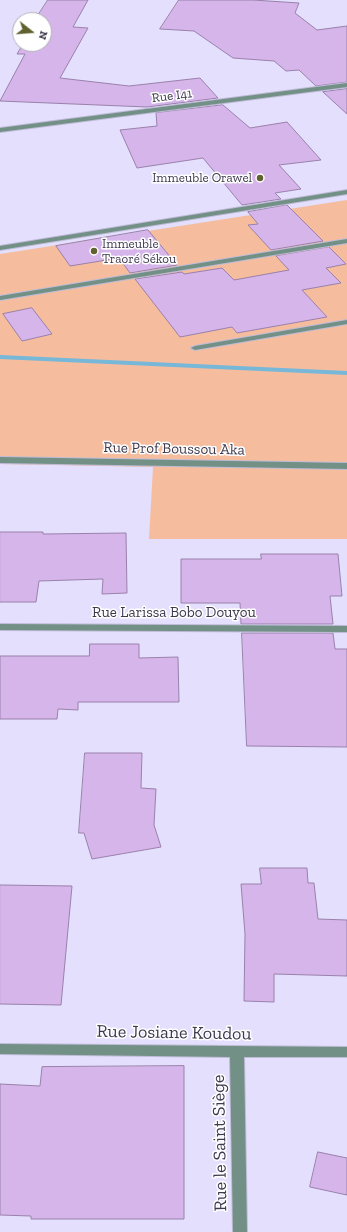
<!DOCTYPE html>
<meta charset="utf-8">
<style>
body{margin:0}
#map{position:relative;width:347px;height:1232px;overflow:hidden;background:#e3dffd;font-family:"Zilla Slab",serif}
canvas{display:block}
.north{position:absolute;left:12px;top:12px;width:40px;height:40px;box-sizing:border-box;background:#fff;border:1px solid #b1b0b8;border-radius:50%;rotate:107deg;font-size:11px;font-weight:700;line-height:16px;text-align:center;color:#3d3a4e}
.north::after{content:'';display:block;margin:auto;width:14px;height:18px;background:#5f622f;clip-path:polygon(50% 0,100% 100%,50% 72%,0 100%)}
</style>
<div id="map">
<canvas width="347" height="1232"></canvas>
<div class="north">N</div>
</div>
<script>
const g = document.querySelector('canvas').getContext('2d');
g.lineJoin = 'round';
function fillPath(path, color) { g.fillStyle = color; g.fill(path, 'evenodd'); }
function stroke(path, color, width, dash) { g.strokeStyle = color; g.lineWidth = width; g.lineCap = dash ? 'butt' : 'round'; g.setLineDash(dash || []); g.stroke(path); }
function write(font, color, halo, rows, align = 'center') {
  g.font = font + ' "Zilla Slab",serif'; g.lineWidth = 3; g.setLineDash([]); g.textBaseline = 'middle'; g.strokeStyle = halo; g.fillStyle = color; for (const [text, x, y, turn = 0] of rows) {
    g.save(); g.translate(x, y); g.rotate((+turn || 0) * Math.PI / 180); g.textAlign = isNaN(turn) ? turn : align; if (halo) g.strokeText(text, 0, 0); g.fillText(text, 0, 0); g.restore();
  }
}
fillPath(new Path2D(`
 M 347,200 L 347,539 L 149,539 L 153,467 L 0,464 L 0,254 Z`), '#f5bd9d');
fillPath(new Path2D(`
 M 0,355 L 347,371 L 347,375 L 0,359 Z`), '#77b7d8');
const building = new Path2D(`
 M 48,0 L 88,0 L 73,27 L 88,28 L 60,78 L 129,86 L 200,78 L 218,98 L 147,107 L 0,101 L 25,54 L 17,54 L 23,44 L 44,44 L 44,20 L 35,20 Z
 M 179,0 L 253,0 L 299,3 L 295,13 L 317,30 L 347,26 L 347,82 L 316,86 L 299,70 L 286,71 L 274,61 L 233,58 L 194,31 L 160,29 Z
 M 347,89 L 347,114 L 323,92 Z
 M 223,105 L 250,128 L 287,122 L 321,160 L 279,165 L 301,189 L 275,193 L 281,199 L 242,205 L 203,158 L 137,168 L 120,130 L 157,126 L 156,113 Z
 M 287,205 L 323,241 L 271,250 L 248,225 L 258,224 L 248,212 Z
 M 148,230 L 177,265 L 130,273 L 119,258 L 70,266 L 56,246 Z
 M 329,247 L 346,264 L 326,268 L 341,283 L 302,290 L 327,317 L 237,333 L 232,327 L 180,337 L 135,279 L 182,272 L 184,274 L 222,268 L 234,280 L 289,270 L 276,256 Z
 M 32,308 L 52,334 L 22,341 L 3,314 Z
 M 0,532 L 43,532 L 43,534 L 126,533 L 127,593 L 102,594 L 103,579 L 39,581 L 36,602 L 0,602 Z
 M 261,554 L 338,554 L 342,596 L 330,596 L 333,624 L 241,624 L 240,603 L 181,603 L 181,559 L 261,559 Z
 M 242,633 L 333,633 L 335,649 L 347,649 L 347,747 L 247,746 Z
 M 90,644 L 139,644 L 139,658 L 178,657 L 179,702 L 78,702 L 78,710 L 58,709 L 57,719 L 0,719 L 0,656 L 89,656 Z
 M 85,753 L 142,753 L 141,788 L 156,789 L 154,825 L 161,847 L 92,859 L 84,833 L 79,833 Z
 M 260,868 L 307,868 L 308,883 L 314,883 L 318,919 L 347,920 L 347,976 L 274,974 L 274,1002 L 244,1001 L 245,934 L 241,884 L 261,884 Z
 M 0,885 L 72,886 L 61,1005 L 0,1004 Z
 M 184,1066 L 184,1219 L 31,1219 L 31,1216 L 0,1215 L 0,1084 L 40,1086 L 42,1067 Z
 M 318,1152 L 347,1158 L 347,1195 L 310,1187 Z`);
fillPath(building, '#d5b5ea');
stroke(building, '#9a81ab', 1);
const minor = new Path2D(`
 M 347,83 L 347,87 L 0,132 L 0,128 Z
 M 347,190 L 347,194 L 0,250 L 0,246 Z
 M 347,239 L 347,243 L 0,300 L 0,296 Z
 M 347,320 L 347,324 L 195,350 L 191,348 L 195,346 Z
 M 0,457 L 347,463 L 347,469 L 0,463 Z
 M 0,624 L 347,626 L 347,632 L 0,630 Z
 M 0,1044 L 347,1047 L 347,1057 L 244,1057 L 247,1232 L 233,1232 L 230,1057 L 0,1054 Z`);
stroke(minor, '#bebbd6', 2);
fillPath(minor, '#729085');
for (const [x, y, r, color] of [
 [260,178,4,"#5f622f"],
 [94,251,4,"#5f622f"]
]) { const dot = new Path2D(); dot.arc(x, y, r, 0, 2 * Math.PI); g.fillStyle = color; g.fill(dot); stroke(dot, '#fff', 1.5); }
write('13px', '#3d3a4e', '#fff', [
 ["Rue I41",172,96,-7]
]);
write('13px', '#3d3a4e', '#fff', [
 ["Immeuble Orawel",252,178],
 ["Immeuble",102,244,"left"],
 ["Traoré Sékou",102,259,"left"]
], 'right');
write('15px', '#3d3a4e', '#fff', [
 ["Rue Prof Boussou Aka",174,449,1],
 ["Rue Larissa Bobo Douyou",174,613]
]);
write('18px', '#3d3a4e', '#fff', [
 ["Rue Josiane Koudou",174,1033,1],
 ["Rue le Saint Siège",220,1143,-91]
]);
</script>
